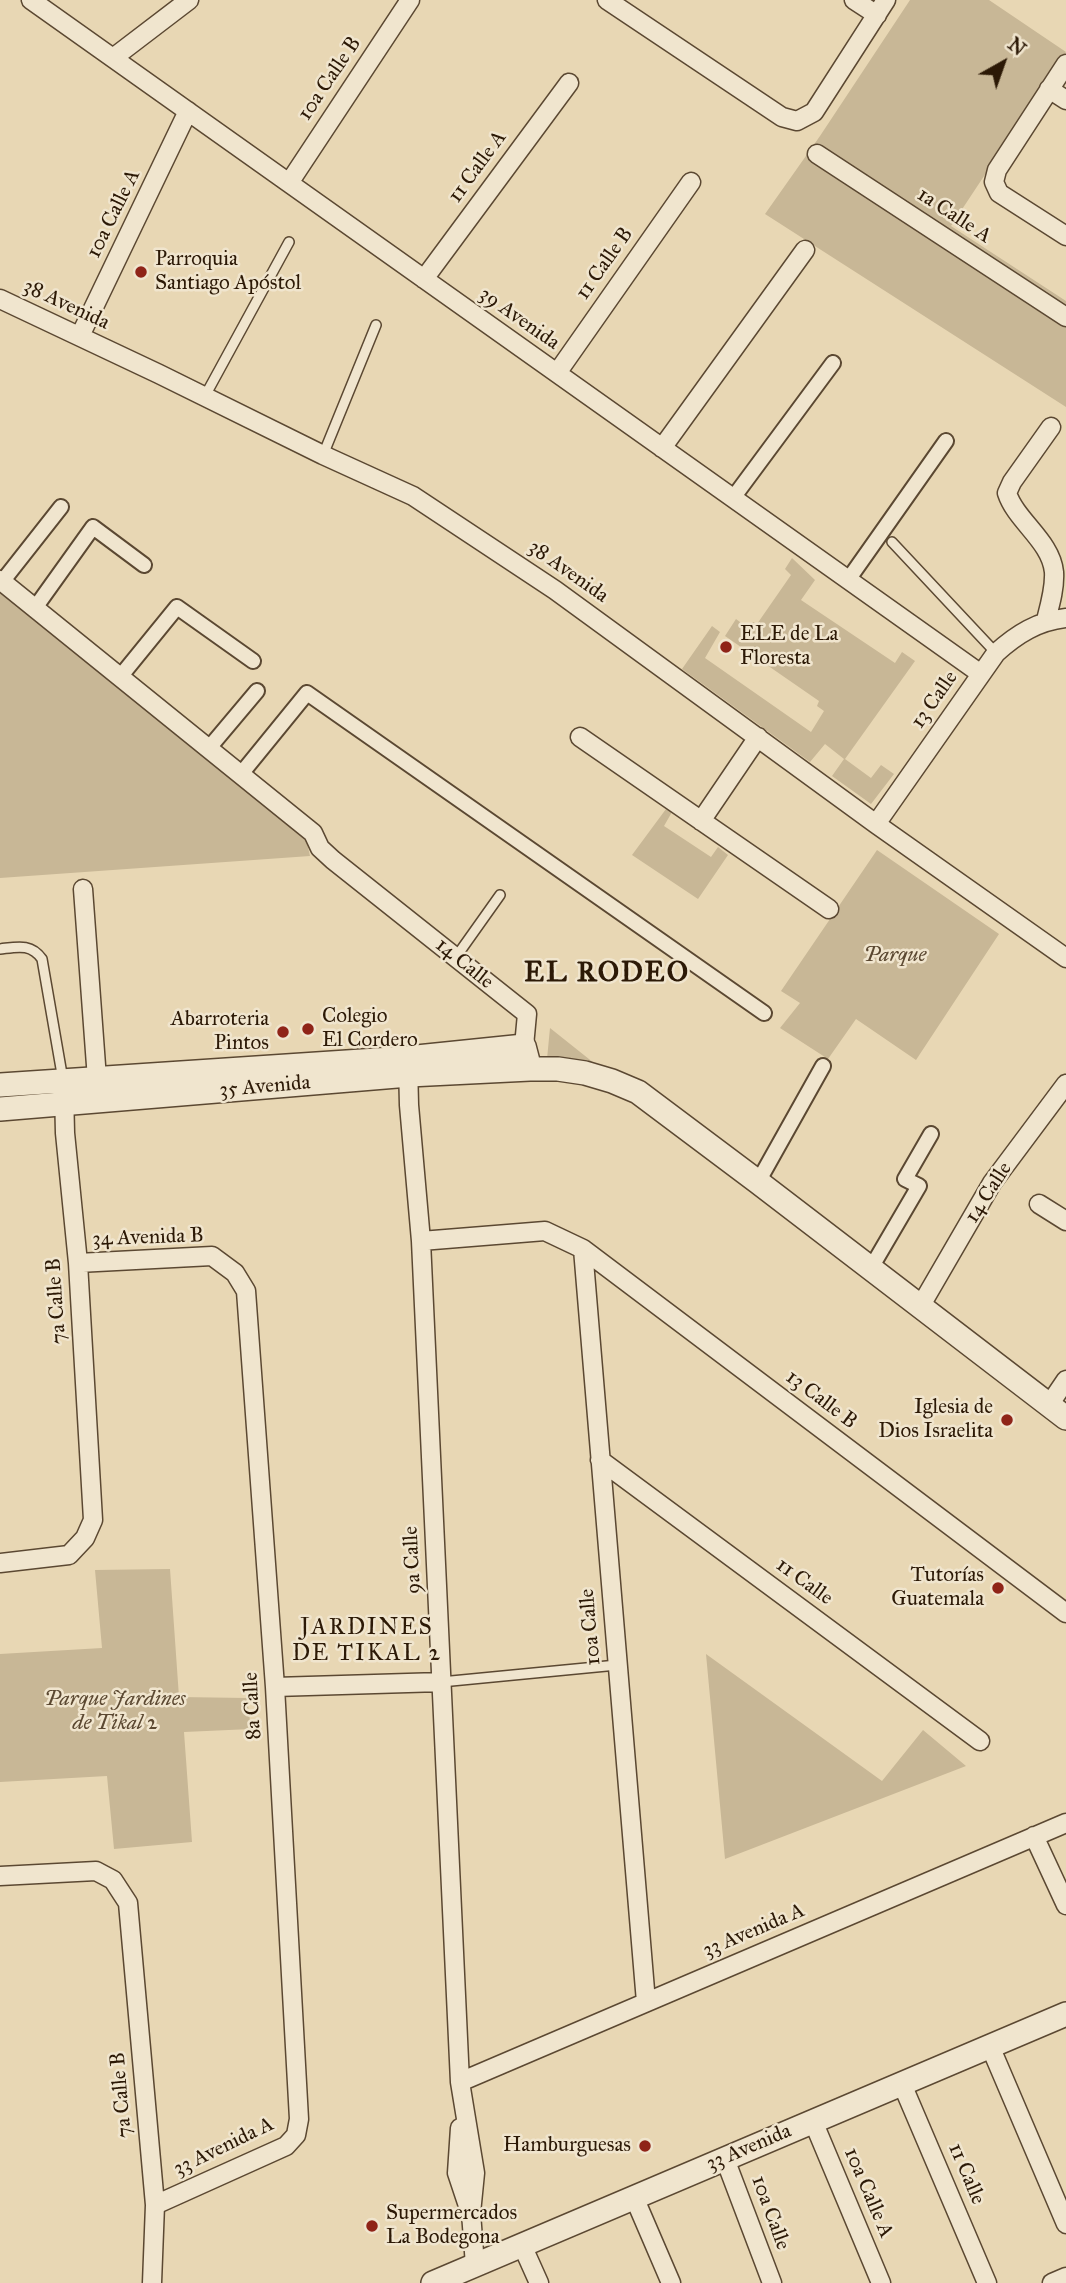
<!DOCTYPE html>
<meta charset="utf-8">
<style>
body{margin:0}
#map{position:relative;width:1066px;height:2283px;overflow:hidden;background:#e8d7b4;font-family:"IM FELL Great Primer",serif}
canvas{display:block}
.north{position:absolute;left:968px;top:28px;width:70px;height:70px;-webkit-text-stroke:5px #f0e5ce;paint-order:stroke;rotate:40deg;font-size:19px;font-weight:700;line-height:28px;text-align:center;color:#2c1906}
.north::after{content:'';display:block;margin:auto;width:24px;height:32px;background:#2c1906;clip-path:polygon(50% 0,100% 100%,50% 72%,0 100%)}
</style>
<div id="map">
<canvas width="1066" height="2283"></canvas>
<div class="north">N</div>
</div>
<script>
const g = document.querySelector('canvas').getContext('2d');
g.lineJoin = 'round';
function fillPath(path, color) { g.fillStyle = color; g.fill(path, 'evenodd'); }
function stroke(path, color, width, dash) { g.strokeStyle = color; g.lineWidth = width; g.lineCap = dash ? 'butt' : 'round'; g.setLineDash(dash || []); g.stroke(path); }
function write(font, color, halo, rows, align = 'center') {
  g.font = font + ' "IM FELL Great Primer",serif'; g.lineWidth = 5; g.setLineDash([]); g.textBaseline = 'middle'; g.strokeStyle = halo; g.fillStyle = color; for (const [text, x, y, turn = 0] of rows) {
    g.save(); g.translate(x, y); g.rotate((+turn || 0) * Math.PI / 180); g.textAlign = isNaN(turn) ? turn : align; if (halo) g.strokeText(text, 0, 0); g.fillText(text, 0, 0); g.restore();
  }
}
fillPath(new Path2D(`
 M 910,0 L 989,0 L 1066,52 L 951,226 L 1066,301 L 1066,407 L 765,214 L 820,136 Z
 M 792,558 L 815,580 L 801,600 L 895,663 L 902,652 L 915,661 L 845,759 L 871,778 L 881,765 L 894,774 L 871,804 L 832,776 L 844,759 L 825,744 L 810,762 L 682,669 L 712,626 L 720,632 L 705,658 L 811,732 L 824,711 L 817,706 L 819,701 L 725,636 L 736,619 L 748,628 L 753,622 L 757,624 L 791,575 L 785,569 Z
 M 0,591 L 305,834 L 310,856 L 0,878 Z
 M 666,809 L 672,812 L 664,826 L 711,857 L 718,847 L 728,855 L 698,899 L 632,855 Z
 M 877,850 L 999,934 L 916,1060 L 856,1019 L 828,1059 L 780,1028 L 800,1003 L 781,991 Z
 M 550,1028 L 604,1071 L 547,1059 Z
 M 170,1569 L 179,1697 L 247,1698 L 251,1729 L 184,1732 L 192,1842 L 114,1849 L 107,1776 L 0,1782 L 0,1654 L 102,1648 L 95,1570 Z
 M 706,1654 L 882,1781 L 923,1730 L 966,1766 L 725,1859 Z`), '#c8b796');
const service = new Path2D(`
 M 205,396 L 289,242
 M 323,455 L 376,325
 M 892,542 L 996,653
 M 0,949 C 17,947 31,943 42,959 L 63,1080
 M 456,957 L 500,895
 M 441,1682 L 617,1665`);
const pedestrian = new Path2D(`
 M 733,498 L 833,363
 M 848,580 L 946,441
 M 2,582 L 61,507
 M 35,608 L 93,527 L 144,565
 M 120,677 L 177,607 L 253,661
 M 209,748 L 257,691
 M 241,774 L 307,693 L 764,1013
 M 758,1182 L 823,1066
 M 871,1268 L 919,1186 L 905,1179 L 931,1134`);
const minor = new Path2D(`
 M 31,0 L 981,674
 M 607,0 L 782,117 L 797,121 L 814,112 L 886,0
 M 854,0 L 877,15
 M 113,58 L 189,0
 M 1066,64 L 997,170 L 994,182 L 999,193 L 1066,236
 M 1049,89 L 1066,100
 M 817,154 L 1066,317
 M 289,183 L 410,0
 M 424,279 L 569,83
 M 0,299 L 159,374 L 323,455 L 413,496 L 555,590 L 876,824 L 1066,958
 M 80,336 L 188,111
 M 557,373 L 691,182
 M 662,448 L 805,250
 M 0,580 L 313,833 L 320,848 L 333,860 L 527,1014 L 524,1046
 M 1046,620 C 1050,605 1055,588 1054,572 C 1051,541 1016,521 1007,493 L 1012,482 L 1051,427
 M 580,737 L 829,909
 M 701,821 L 758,737
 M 876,824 L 996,653 C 1017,634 1038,621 1066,618
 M 83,889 L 97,1079
 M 408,1064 L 409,1105 L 421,1241 L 460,2082 L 475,2173 L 471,2213 L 475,2265
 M 1039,1204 L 1066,1221
 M 421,1241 L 545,1231 L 583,1249 L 1066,1613
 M 583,1249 L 646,2002
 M 78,1263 L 212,1256 L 235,1273 L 246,1291 L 275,1687 L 299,2119 L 296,2135 L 286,2146 L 155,2205
 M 920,1307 L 992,1183 L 1066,1084
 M 1049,1405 L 1066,1380
 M 600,1460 L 980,1741
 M 0,1563 L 69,1555 L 85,1538 L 93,1520 L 78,1263 L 65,1133 L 64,1091
 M 275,1687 L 441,1682
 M 1034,1836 L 1066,1905
 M 0,1876 L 96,1871 L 113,1880 L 128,1903 L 155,2205 L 152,2283
 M 990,2046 L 1066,2224
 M 460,2082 L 1066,1823
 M 902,2084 L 987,2283
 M 813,2121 L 881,2283
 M 460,2128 L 457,2173 L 468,2206
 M 725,2159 L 772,2283
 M 634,2197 L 671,2283
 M 522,2245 L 539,2283
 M 1052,2283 L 1066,2277`);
const tertiary = new Path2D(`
 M 0,1085 L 407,1058 L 524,1046 L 530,1069
 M 0,1109 L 409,1075 L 530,1069 L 558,1069 L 585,1073 L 612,1081 L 638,1092 L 758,1182 L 1066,1418
 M 433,2283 L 1066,2014`);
stroke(service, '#5b4832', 12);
stroke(pedestrian, '#5b4832', 18);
stroke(minor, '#5b4832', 21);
stroke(tertiary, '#5b4832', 26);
stroke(service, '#f0e5ce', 9);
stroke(pedestrian, '#f0e5ce', 14);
stroke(minor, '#f0e5ce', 18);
stroke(tertiary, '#f0e5ce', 23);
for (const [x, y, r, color] of [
 [141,272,7,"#8f2418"],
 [726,647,7,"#8f2418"],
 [308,1029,7,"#8f2418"],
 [283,1032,7,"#8f2418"],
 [1007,1420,7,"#8f2418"],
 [998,1588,7,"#8f2418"],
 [645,2146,7,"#8f2418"],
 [372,2226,7,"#8f2418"]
]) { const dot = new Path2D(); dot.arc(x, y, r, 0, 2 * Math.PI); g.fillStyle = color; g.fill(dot); stroke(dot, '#f0e5ce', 2.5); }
write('21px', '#2c1906', '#f0e5ce', [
 ["10a Calle B",330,79,-56],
 ["11 Calle A",478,167,-54],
 ["10a Calle A",114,214,-64],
 ["1a Calle A",954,216,33],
 ["11 Calle B",605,264,-55],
 ["38 Avenida",66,305,25],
 ["39 Avenida",519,319,35],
 ["38 Avenida",568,572,35],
 ["13 Calle",935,700,-55],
 ["14 Calle",464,964,39],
 ["35 Avenida",265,1087,-5],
 ["14 Calle",989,1193,-57],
 ["34 Avenida B",148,1238,-2],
 ["7a Calle B",57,1301,-94],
 ["13 Calle B",821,1400,37],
 ["9a Calle",413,1560,-93],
 ["11 Calle",804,1582,36],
 ["10a Calle",591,1627,-95],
 ["8a Calle",253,1706,-93],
 ["33 Avenida A",754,1931,-23],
 ["7a Calle B",122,2095,-95],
 ["33 Avenida A",224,2147,-26],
 ["33 Avenida",749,2148,-23],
 ["11 Calle",966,2174,67],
 ["10a Calle A",868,2193,67],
 ["10a Calle",770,2213,70]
]);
write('21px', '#2c1906', '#f0e5ce', [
 ["Parroquia",155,260],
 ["Santiago Apóstol",155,284],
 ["ELE de La",740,635],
 ["Floresta",740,659],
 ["Colegio",322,1017],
 ["El Cordero",322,1041],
 ["Abarroteria",269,1020,"right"],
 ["Pintos",269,1044,"right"],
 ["Iglesia de",993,1408,"right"],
 ["Dios Israelita",993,1432,"right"],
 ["Tutorías",984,1576,"right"],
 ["Guatemala",984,1600,"right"],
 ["Hamburguesas",631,2146,"right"],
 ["Supermercados",386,2214],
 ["La Bodegona",386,2238]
], 'left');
write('italic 21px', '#5b4831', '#f0e5ce', [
 ["Parque",895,956],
 ["Parque Jardines",115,1700],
 ["de Tikal 2",115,1724]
]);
g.letterSpacing = '2px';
write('23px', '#2c1906', '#f0e5ce', [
 ["JARDINES",367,1628],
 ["DE TIKAL 2",367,1654]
]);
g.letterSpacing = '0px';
g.letterSpacing = '2px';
write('bold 28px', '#2c1906', '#f0e5ce', [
 ["EL RODEO",607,974]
]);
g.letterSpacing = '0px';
</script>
